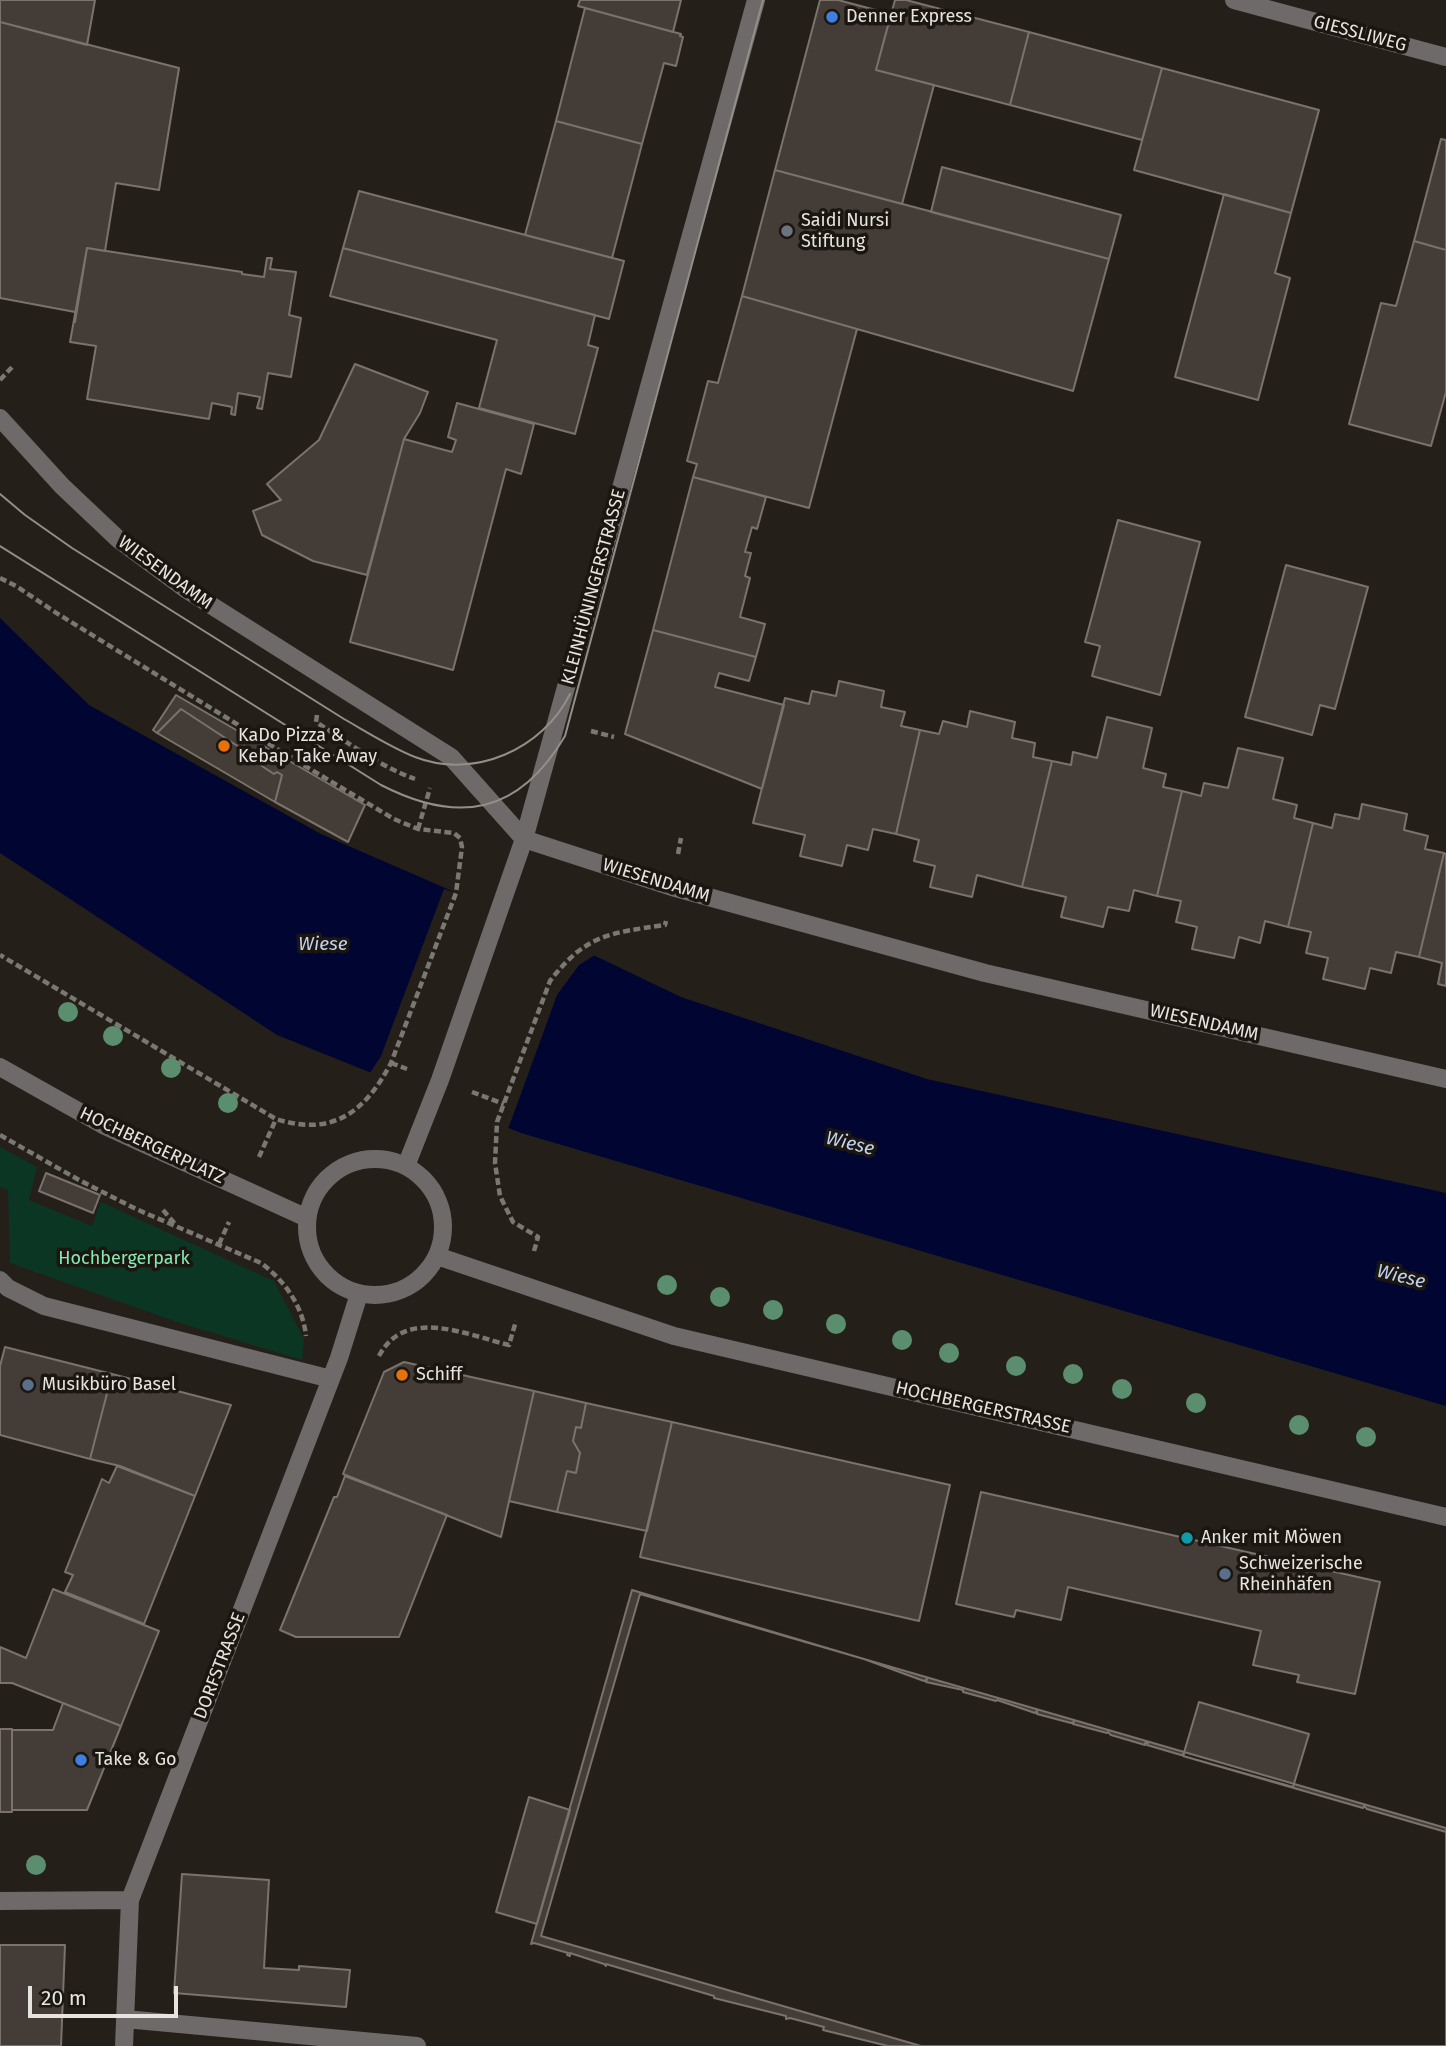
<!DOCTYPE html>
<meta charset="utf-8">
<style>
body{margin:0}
#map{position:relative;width:1446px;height:2046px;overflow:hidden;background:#242019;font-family:"Fira Sans",sans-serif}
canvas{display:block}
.scale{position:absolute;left:28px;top:1986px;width:150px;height:32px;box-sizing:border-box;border:4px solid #e7e4df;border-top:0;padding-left:9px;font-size:21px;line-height:24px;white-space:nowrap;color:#e7e4df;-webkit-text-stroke:5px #1b1610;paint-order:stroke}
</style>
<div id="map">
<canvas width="1446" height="2046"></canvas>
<div class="scale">20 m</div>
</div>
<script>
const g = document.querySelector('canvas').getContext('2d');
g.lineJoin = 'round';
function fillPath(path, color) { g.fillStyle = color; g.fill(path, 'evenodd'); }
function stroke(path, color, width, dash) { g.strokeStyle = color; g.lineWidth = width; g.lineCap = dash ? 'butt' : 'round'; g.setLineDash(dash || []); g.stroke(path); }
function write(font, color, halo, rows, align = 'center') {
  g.font = font + ' "Fira Sans",sans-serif'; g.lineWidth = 7; g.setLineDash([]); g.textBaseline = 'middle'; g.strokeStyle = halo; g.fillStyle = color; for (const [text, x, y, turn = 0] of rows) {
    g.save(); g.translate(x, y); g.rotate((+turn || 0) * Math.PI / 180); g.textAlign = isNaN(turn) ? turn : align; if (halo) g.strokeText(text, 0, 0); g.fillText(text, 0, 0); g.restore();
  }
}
fillPath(new Path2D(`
 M 0,1147 L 37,1167 L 29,1200 L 92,1226 L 101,1202 L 274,1281 L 304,1339 L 302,1360 L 177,1322 L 10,1263 L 8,1190 L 0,1187 Z`), '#0b3623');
fillPath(new Path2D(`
 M 0,618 L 89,705 L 321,834 L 535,927 L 681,997 L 927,1079 L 1446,1193 L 1446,1406 L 521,1133 L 277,1035 L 0,853 Z`), '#000631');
fillPath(new Path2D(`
 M 444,889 L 479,900 L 598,953 L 579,965 L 557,995 L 507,1132 L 368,1076 L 381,1056 Z`), '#242019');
const building = new Path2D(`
 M 0,0 L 95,0 L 87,45 L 0,22 Z
 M 580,0 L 681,0 L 673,32 L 578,6 Z
 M 820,0 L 838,0 L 891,14 L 876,70 L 934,85 L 902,204 L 775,170 Z
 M 895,0 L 906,0 L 1029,32 L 1010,105 L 876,70 Z
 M 585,8 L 681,34 L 680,36 L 683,37 L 676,66 L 664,63 L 642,144 L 556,121 Z
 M 0,22 L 179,68 L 159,190 L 116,183 L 105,251 L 87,248 L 75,322 L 75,312 L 0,298 Z
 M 1029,32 L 1162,68 L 1142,140 L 1010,105 Z
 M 1162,68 L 1319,110 L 1291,213 L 1134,170 Z
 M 556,121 L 642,144 L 612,258 L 525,235 Z
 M 1441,139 L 1446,140 L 1446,250 L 1414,241 Z
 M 942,167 L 1121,215 L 1109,259 L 931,212 Z
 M 775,170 L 1109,259 L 1073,391 L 742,296 Z
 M 359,191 L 624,261 L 609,319 L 343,248 Z
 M 1224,194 L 1291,213 L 1275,273 L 1290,278 L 1258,400 L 1175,377 Z
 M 1414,241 L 1446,250 L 1446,392 L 1431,446 L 1349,424 L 1381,303 L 1396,306 Z
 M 87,248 L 242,272 L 242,274 L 264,277 L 267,258 L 272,258 L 270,269 L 296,272 L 289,315 L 301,318 L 291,377 L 268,373 L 262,409 L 257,408 L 260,397 L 238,393 L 235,415 L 231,414 L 232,407 L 212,403 L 209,419 L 87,399 L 96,346 L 70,342 Z
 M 343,248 L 595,315 L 588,345 L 598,348 L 575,434 L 479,408 L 497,340 L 330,296 Z
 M 742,296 L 857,329 L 809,508 L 693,477 L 697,464 L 687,461 L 708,381 L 718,383 Z
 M 355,364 L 428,392 L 420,413 L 404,439 L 367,575 L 313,561 L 262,535 L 253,511 L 281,500 L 267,484 L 319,440 Z
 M 457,403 L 534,424 L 521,474 L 506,469 L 453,670 L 350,642 L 404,439 L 452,452 L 456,440 L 448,437 Z
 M 693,477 L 766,497 L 757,529 L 752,527 L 745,552 L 751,553 L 745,576 L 750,578 L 740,617 L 765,624 L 756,657 L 653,630 Z
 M 1118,520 L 1200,542 L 1160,695 L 1092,676 L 1100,646 L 1085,642 Z
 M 1286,565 L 1368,587 L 1335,709 L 1320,705 L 1312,735 L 1245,717 Z
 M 653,630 L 756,657 L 749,681 L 719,673 L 715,687 L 784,705 L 762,789 L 625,734 Z
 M 839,681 L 884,691 L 881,707 L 905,712 L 901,726 L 920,730 L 896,834 L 873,829 L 868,850 L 847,845 L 842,866 L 800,856 L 805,835 L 753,823 L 785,698 L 809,704 L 812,691 L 836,696 Z
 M 176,695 L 365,805 L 348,842 L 275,802 L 282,775 L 277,772 L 274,774 L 239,751 L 239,747 L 181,709 L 157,733 L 153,730 Z
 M 181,709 L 239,747 L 239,751 L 274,774 L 277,772 L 282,775 L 275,802 L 157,733 Z
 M 970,711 L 1015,722 L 1012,738 L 1035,743 L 1033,757 L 1052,761 L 1022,887 L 977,875 L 972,897 L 930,887 L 935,866 L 914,861 L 919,840 L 896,834 L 920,730 L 939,734 L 943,721 L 967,727 Z
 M 1107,717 L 1152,728 L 1143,768 L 1166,774 L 1163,787 L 1182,791 L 1157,896 L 1134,890 L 1129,911 L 1108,907 L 1103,927 L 1061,917 L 1066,897 L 1022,887 L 1052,761 L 1071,765 L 1073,752 L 1097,758 Z
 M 1238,748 L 1283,758 L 1273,799 L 1297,805 L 1294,818 L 1313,823 L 1288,927 L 1265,921 L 1260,943 L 1239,937 L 1234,958 L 1192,949 L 1197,927 L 1176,922 L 1181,901 L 1157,896 L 1182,791 L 1201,796 L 1204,783 L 1228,788 Z
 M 1362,804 L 1407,814 L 1404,830 L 1428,836 L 1425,849 L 1444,853 L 1419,957 L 1396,952 L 1391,973 L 1370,968 L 1365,989 L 1323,979 L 1328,958 L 1306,953 L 1311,932 L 1288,927 L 1313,823 L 1332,828 L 1335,814 L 1359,819 Z
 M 1444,853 L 1446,854 L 1446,986 L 1438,984 L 1442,963 L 1419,957 Z
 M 46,1173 L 100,1195 L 93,1213 L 39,1191 Z
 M 5,1347 L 112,1374 L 90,1459 L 0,1435 L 0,1366 Z
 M 404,1362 L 534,1391 L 501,1537 L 343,1474 L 384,1372 Z
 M 112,1374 L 231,1405 L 195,1496 L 120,1466 L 90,1459 Z
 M 534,1391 L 586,1403 L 581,1428 L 576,1427 L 573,1441 L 580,1453 L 576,1473 L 567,1471 L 557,1512 L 509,1501 Z
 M 586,1403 L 672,1422 L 647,1531 L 557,1512 L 567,1471 L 576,1473 L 580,1453 L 573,1441 L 576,1427 L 581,1428 Z
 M 672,1422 L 950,1485 L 919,1621 L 640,1557 Z
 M 117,1466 L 195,1496 L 144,1624 L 65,1592 L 73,1575 L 65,1572 L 102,1479 L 109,1483 Z
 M 345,1476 L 447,1515 L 399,1637 L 296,1637 L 280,1630 L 334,1497 L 337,1497 Z
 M 981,1492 L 1380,1582 L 1355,1694 L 1297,1682 L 1299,1675 L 1253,1665 L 1261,1631 L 1068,1587 L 1061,1620 L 1016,1610 L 1014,1617 L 956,1604 Z
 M 53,1589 L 159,1631 L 121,1726 L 12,1683 L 0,1683 L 0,1647 L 26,1658 Z
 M 632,1590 L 864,1659 L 924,1681 L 927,1679 L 926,1682 L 963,1690 L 963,1692 L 996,1701 L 997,1700 L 1035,1713 L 1037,1711 L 1037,1714 L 1071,1723 L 1074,1722 L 1073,1724 L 1107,1733 L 1108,1732 L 1111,1735 L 1145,1745 L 1145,1743 L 1148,1743 L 1147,1745 L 1181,1755 L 1184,1754 L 1183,1756 L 1363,1808 L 1364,1806 L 1367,1809 L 1446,1832 L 1446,2046 L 888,2046 L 823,2030 L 824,2027 L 790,2018 L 786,2019 L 786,2016 L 714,1998 L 714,1996 L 606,1964 L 606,1966 L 604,1964 L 570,1953 L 570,1956 L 567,1955 L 568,1953 L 534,1943 L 531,1944 Z
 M 640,1594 L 1446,1828 L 1446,2046 L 921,2046 L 541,1936 Z
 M 1199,1702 L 1309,1734 L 1293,1787 L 1183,1756 Z
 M 63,1703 L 121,1726 L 87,1810 L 12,1810 L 12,1730 L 53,1730 Z
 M 0,1729 L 12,1729 L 12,1812 L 0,1812 Z
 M 529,1797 L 570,1810 L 537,1924 L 496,1912 Z
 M 182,1874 L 269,1880 L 264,1968 L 299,1970 L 299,1966 L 350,1970 L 346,2007 L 174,1993 Z
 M 0,1945 L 65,1945 L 61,2046 L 0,2046 Z`);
fillPath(building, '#443d37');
stroke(building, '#7a726b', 2);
stroke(new Path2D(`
 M 0,380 L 13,366
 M 0,578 L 16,586 L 58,614 L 300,763 L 394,819 L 418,829 L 454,833 L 460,838 L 462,847 L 456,893 L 391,1063 C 365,1112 333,1137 276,1119 L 0,955
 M 317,715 L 316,722 C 347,742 379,766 415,779
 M 591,731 L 614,737
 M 418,829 L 430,788
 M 678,854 L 681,838
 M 391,1063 L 407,1069
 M 472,1092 L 504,1104
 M 0,1135 L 79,1180 L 136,1209 L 261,1263 C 284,1280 303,1306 306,1336
 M 259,1157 L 276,1119
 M 163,1210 L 176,1225
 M 219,1244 L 229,1222
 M 534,1251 L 538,1237 L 513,1222 L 500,1196 L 495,1163 L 497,1122 L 550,981 C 586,934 610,933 665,925 L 666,921
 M 379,1356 C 405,1306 467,1335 509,1345 L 516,1321`), '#7b7771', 4.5, [7, 3.5]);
stroke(new Path2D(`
 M 1234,0 L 1446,57
 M 0,418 L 62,486 L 118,539 L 187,590 L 451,757 L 524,839 L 672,887 L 985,973 L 1446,1079
 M 0,1067 L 103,1125 L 307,1218
 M307 1227a68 68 0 1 1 136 0a68 68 0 1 1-136 0Z
 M 406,1166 L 440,1080 L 524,839 L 756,0
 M 437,1256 L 674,1336 L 1446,1517
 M 0,1280 L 8,1288 L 44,1306 L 331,1379
 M 0,1901 L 130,1900
 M 125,2019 L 417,2046
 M 124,2046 L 130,1900 L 339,1358 L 359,1294`), '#6f6a6a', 18);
stroke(new Path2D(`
 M 0,494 L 25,515 L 72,548 L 344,719 C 367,732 390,747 415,757 C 474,780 543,749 570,694
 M 0,546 L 381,785 C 459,825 519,814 565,736 L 763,0`), '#928f89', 2);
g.fillStyle = '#5a8e6f';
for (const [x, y] of [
 [68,1012],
 [113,1036],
 [171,1068],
 [228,1103],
 [667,1285],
 [720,1297],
 [773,1310],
 [836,1324],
 [902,1340],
 [949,1353],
 [1016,1366],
 [1073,1374],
 [1122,1389],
 [1196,1403],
 [1299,1425],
 [1366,1437],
 [36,1865]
]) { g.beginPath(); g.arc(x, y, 10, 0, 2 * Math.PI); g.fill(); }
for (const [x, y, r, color] of [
 [832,17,7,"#3f7fe0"],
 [787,231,7,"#6b7280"],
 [224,746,7,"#e8710a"],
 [402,1375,7,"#e8710a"],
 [28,1385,7,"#5c6f8a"],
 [1187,1538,7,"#0f9aa8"],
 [1225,1574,7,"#5c6f8a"],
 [81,1760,7,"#3f7fe0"]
]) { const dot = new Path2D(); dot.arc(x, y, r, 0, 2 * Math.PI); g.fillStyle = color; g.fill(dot); stroke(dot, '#1b1610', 2.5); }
write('18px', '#e7e4df', '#1b1610', [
 ["Denner Express",846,17],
 ["Saidi Nursi",801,221],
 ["Stiftung",801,242],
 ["KaDo Pizza &",238,736],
 ["Kebap Take Away",238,757],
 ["Schiff",416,1375],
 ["Musikbüro Basel",42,1385],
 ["Anker mit Möwen",1201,1538],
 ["Schweizerische",1239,1564],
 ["Rheinhäfen",1239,1585],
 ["Take & Go",95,1760]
], 'left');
write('18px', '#e7e4df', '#1b1610', [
 ["GIESSLIWEG",1360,34,15],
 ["WIESENDAMM",165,573,36],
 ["KLEINHÜNINGERSTRASSE",594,587,-75],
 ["WIESENDAMM",656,881,17],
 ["WIESENDAMM",1204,1023,13],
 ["HOCHBERGERPLATZ",152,1146,25],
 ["HOCHBERGERSTRASSE",983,1408,13],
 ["DORFSTRASSE",220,1666,-69]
]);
write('18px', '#86e8b5', '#1b1610', [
 ["Hochbergerpark",124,1259]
]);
write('italic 19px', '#c1d2f1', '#1b1610', [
 ["Wiese",323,945],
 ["Wiese",850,1144,14],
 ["Wiese",1401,1277,14]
]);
</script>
